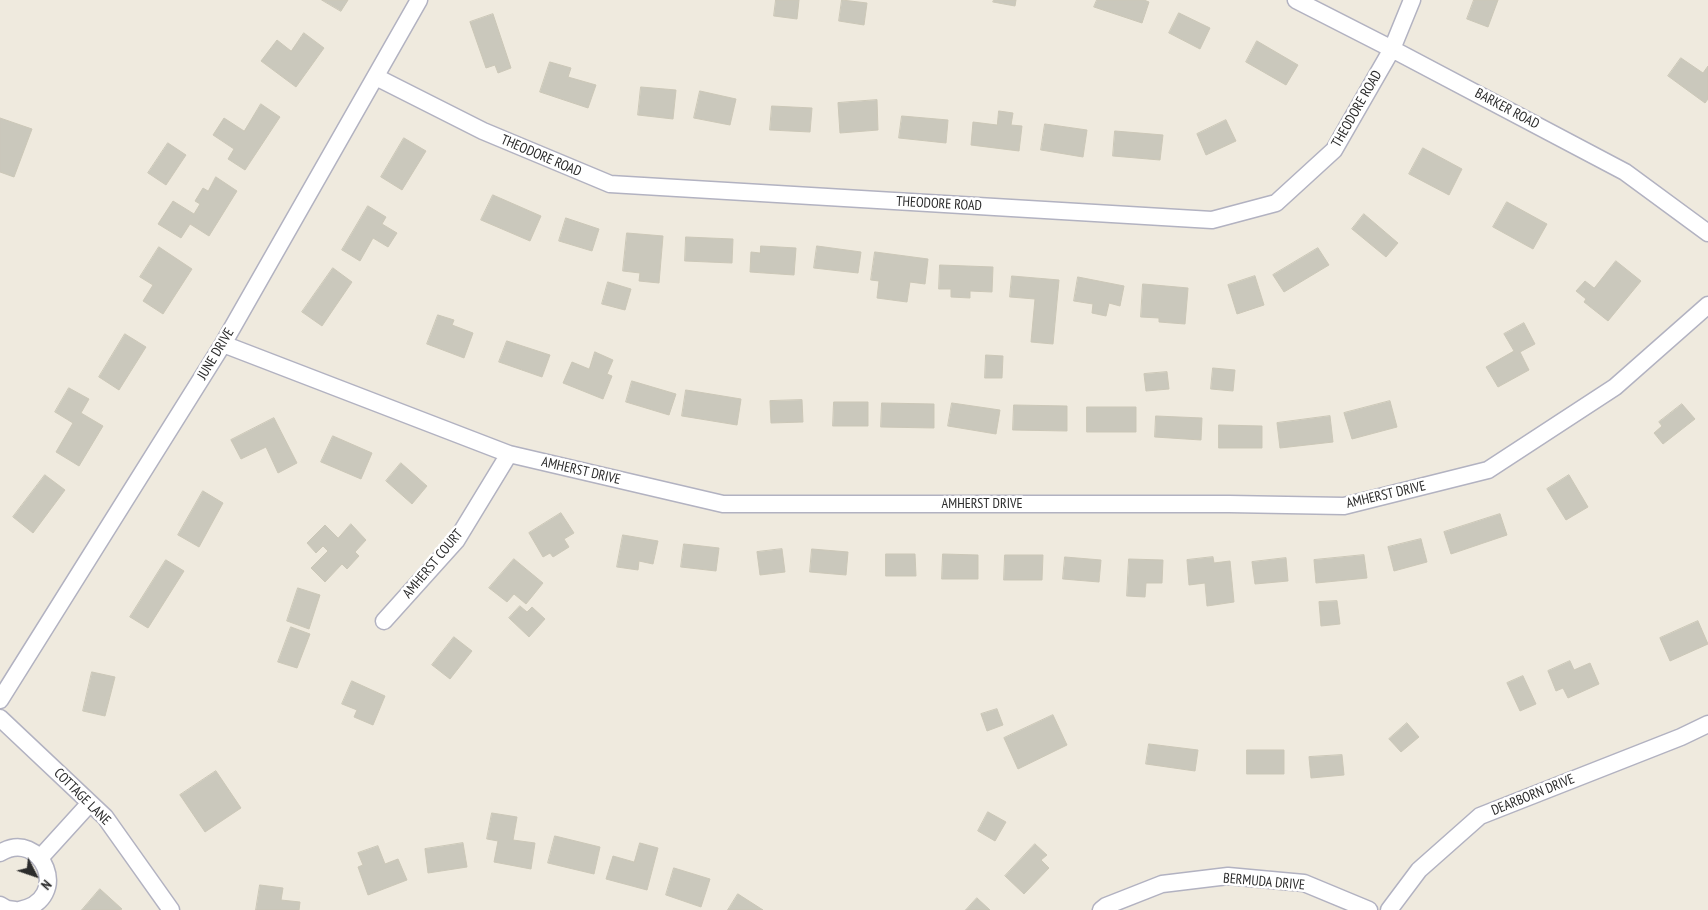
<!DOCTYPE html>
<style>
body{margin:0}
#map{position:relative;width:1708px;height:910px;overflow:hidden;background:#efeade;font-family:"PT Sans Narrow",sans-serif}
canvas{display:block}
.north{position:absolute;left:10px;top:850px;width:50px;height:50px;-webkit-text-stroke:4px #fff;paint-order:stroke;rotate:131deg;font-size:14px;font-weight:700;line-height:20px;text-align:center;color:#2c2c2c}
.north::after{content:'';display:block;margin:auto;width:18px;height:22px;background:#2c2c2c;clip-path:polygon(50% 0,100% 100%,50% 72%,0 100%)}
</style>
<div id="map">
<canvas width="1708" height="910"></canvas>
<div class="north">N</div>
</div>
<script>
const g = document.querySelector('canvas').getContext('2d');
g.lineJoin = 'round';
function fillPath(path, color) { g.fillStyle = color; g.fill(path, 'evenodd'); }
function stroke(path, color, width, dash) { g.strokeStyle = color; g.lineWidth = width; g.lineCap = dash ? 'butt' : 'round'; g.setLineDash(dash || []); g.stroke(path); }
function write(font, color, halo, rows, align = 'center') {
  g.font = font + ' "PT Sans Narrow",sans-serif'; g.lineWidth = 5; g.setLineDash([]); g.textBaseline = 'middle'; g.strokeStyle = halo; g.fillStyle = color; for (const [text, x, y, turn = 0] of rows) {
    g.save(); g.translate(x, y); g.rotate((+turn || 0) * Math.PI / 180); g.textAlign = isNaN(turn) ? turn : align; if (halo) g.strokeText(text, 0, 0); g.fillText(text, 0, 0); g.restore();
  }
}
const building = new Path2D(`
 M 322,0 L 348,0 L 341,11 Z
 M 776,0 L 799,0 L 797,19 L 774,16 Z
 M 842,0 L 867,3 L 864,25 L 839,21 Z
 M 994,0 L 1016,0 L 1015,6 L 993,2 Z
 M 1097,0 L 1144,0 L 1149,2 L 1142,23 L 1094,7 Z
 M 1474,0 L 1498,0 L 1488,27 L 1467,19 Z
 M 1179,13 L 1210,28 L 1200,49 L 1169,33 Z
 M 493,14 L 511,68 L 498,73 L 495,65 L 486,68 L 470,22 Z
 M 304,33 L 324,48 L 296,87 L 261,61 L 277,40 L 291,51 Z
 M 1257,41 L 1298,65 L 1286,85 L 1246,62 Z
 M 1681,58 L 1703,73 L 1708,66 L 1708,99 L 1705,103 L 1668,76 Z
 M 550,62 L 571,68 L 568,77 L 596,85 L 588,108 L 540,92 Z
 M 641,87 L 676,90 L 673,119 L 638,115 Z
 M 700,91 L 736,99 L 730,125 L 694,118 Z
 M 877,100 L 878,130 L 840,133 L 838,103 Z
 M 261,104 L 280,117 L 245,170 L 228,159 L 234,149 L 213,135 L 224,118 L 244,131 Z
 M 772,106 L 812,108 L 810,132 L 770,130 Z
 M 999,111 L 1013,113 L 1011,125 L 1022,126 L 1019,151 L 971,145 L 973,122 L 997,125 Z
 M 902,116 L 948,120 L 946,143 L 899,138 Z
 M 0,118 L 32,129 L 14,177 L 0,172 Z
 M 1226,120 L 1236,141 L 1206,155 L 1197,134 Z
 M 1045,124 L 1087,130 L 1083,157 L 1041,150 Z
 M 1115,131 L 1163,135 L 1160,160 L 1113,156 Z
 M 404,138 L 426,151 L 402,190 L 381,177 Z
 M 168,143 L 186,155 L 166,185 L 148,173 Z
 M 1423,148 L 1462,169 L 1449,195 L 1409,174 Z
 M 216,177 L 237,191 L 209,236 L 190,224 L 181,238 L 158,224 L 173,201 L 194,214 L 200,204 L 195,201 L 203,188 L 208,191 Z
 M 493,195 L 541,216 L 530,241 L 481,220 Z
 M 1507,202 L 1547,224 L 1533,249 L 1493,227 Z
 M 368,206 L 386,217 L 382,224 L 397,233 L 388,247 L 373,238 L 360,261 L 342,250 Z
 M 1364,214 L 1398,243 L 1386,257 L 1352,229 Z
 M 566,218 L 599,229 L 592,251 L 559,241 Z
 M 627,233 L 663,236 L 659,283 L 639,281 L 640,273 L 623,271 Z
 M 686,237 L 733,239 L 732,263 L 685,261 Z
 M 761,246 L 796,248 L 794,275 L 750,272 L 751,252 L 760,253 Z
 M 817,246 L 861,252 L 858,273 L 814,268 Z
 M 159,247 L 192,269 L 163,314 L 143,301 L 153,285 L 140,277 Z
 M 1318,248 L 1329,265 L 1284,292 L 1273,275 Z
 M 875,252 L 928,259 L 925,284 L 910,282 L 907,302 L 877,298 L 879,281 L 871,280 Z
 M 1616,261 L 1641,281 L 1608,321 L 1584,302 L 1586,299 L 1576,291 L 1585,281 L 1594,288 Z
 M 940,265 L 993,267 L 992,292 L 970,291 L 970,298 L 951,297 L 951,289 L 939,289 Z
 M 333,268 L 352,282 L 322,326 L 302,312 Z
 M 1012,276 L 1059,280 L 1053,344 L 1031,342 L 1035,299 L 1010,297 Z
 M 1255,276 L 1264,305 L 1237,314 L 1228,285 Z
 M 1078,277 L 1124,286 L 1120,306 L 1109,303 L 1106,316 L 1092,313 L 1093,304 L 1074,301 Z
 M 608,282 L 631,289 L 625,310 L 602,304 Z
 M 1143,284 L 1188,288 L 1185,324 L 1159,322 L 1159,318 L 1141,317 Z
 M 438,315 L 454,320 L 452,325 L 473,333 L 464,358 L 427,344 Z
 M 1524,323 L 1535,344 L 1520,352 L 1529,370 L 1498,387 L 1486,367 L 1514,351 L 1504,334 Z
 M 125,334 L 146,347 L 119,390 L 99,377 Z
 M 507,341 L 550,355 L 542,377 L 499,362 Z
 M 595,352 L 613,360 L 607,374 L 612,376 L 603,399 L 563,383 L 572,362 L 589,369 Z
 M 986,355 L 1003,356 L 1002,378 L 985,378 Z
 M 1213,368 L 1235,370 L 1233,391 L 1211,389 Z
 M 1167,372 L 1169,389 L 1146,391 L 1144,374 Z
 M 632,381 L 676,394 L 669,415 L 626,402 Z
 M 69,388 L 89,399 L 81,413 L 103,426 L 79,466 L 56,452 L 73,423 L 55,412 Z
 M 686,390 L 741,399 L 737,425 L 682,416 Z
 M 802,400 L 803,422 L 771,423 L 770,401 Z
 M 1390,401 L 1397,427 L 1352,439 L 1344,413 Z
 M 834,402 L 868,402 L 868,426 L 833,426 Z
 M 882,403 L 934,404 L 934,428 L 881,427 Z
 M 952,403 L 1000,410 L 996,434 L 948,426 Z
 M 1682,404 L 1695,419 L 1663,444 L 1654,433 L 1662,426 L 1659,422 Z
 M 1014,405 L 1067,406 L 1067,431 L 1013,430 Z
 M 1087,407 L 1136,407 L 1136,432 L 1087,432 Z
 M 1156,416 L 1202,418 L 1201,440 L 1155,437 Z
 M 1330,416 L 1333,442 L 1280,448 L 1277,423 Z
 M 274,418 L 297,463 L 278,473 L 266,447 L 241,459 L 231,440 Z
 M 1219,425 L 1262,426 L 1262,448 L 1219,448 Z
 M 333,436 L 372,453 L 361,479 L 321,462 Z
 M 401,463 L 427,486 L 412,504 L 386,481 Z
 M 45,475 L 65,490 L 33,533 L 13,517 Z
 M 1569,475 L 1588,507 L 1566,520 L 1547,489 Z
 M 203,491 L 223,503 L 199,547 L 178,535 Z
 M 561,513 L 574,533 L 564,539 L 569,547 L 553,557 L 550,553 L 543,557 L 529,533 Z
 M 1500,514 L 1507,535 L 1451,554 L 1444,532 Z
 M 351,524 L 366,540 L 355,552 L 359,556 L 347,569 L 342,564 L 325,582 L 311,568 L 328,551 L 323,546 L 316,553 L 307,543 L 325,525 L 338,538 Z
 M 623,535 L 658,541 L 653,564 L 639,561 L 638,570 L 617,567 Z
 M 1421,539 L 1427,562 L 1394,571 L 1388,547 Z
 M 684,544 L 719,548 L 716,571 L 681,567 Z
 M 782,549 L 785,572 L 760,575 L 757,552 Z
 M 812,549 L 848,552 L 846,575 L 810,572 Z
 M 886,554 L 915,554 L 916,576 L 886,576 Z
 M 943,554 L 978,555 L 978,579 L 942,579 Z
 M 1005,555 L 1043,555 L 1042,580 L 1004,580 Z
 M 1364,555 L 1367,578 L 1316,583 L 1314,560 Z
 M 1065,557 L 1101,560 L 1099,582 L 1063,579 Z
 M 1213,557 L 1214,563 L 1230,561 L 1234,602 L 1207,606 L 1205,583 L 1189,585 L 1187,560 Z
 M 1286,558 L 1288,581 L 1255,584 L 1252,562 Z
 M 514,559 L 543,583 L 526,604 L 514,594 L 507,602 L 489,588 Z
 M 1129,559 L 1163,560 L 1162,583 L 1146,583 L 1145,597 L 1127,596 Z
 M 166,560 L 184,571 L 148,628 L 130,617 Z
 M 298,588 L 320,595 L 309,629 L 287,621 Z
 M 1337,601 L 1340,624 L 1321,626 L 1319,602 Z
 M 520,606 L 527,612 L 532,607 L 545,619 L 529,637 L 509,618 Z
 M 1698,621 L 1708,644 L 1670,661 L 1660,638 Z
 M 291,627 L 310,634 L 297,668 L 278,662 Z
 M 454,637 L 472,651 L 450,679 L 432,665 Z
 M 1570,661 L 1574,670 L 1590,663 L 1599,684 L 1568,698 L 1563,688 L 1556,691 L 1548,671 Z
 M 92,672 L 115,677 L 105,716 L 83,711 Z
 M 1523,676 L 1536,704 L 1520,711 L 1507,683 Z
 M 352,681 L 385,696 L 373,725 L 354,717 L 357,710 L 342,704 Z
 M 997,709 L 1003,725 L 987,731 L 981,714 Z
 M 1053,715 L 1067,745 L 1018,769 L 1004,738 Z
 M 1407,723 L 1419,737 L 1401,752 L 1389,739 Z
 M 1149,744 L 1198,750 L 1195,771 L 1146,764 Z
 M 1247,750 L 1284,750 L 1284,774 L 1247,774 Z
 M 1342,755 L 1344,775 L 1311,778 L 1309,757 Z
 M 216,771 L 241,808 L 205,832 L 180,795 Z
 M 988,812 L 1006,822 L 995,841 L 978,831 Z
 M 492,813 L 517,817 L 513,840 L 535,843 L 531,869 L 494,862 L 498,841 L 487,839 Z
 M 555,836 L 600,847 L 594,874 L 548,863 Z
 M 463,843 L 467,867 L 428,873 L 425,849 Z
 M 640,843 L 658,848 L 647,890 L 606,879 L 613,856 L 634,862 Z
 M 1035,844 L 1047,855 L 1041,860 L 1049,868 L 1024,894 L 1005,876 Z
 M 378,846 L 385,864 L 398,859 L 407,880 L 368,895 L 358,867 L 363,865 L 358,853 Z
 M 674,868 L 710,879 L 701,907 L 666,895 Z
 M 260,885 L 283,888 L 281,900 L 300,902 L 299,910 L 256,910 Z
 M 100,889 L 122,909 L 120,910 L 82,910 Z
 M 738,894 L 763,910 L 728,910 Z
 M 977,898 L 990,910 L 966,910 Z`);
fillPath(building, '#cac8bc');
stroke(building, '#cbc7b7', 1);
const minor = new Path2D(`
 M 1296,0 L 1392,49 L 1625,172 L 1708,233
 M 376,77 L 483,131 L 610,184 L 1212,220 L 1276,203 L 1334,150 L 1392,49 L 1412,0
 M 223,344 L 509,454 L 723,504 L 1229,504 L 1344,506 L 1488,470 L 1615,387 L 1708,305
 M 384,621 L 456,541 L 509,454
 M 0,700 L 223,344 L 419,0
 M 0,718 L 105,817 L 171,910
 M 0,853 C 42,827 73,900 19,910
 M 40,858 L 90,803
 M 0,905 L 7,909 L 15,910
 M 1101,910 L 1106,906 L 1162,884 L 1228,876 L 1304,883 L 1369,910
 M 1389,910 L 1419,870 L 1480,816 L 1681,737 L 1708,724`);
stroke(minor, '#b2b2c1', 19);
stroke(minor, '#fff', 16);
write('14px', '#2c2c2c', '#fff', [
 ["THEODORE ROAD",1357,109,-60],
 ["BARKER ROAD",1507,109,28],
 ["THEODORE ROAD",541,156,23],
 ["THEODORE ROAD",939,204,3],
 ["JUNE DRIVE",216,354,-59],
 ["AMHERST DRIVE",581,471,13],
 ["AMHERST DRIVE",1386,495,-13],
 ["AMHERST DRIVE",982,504],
 ["AMHERST COURT",433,564,-50],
 ["DEARBORN DRIVE",1533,795,-22],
 ["COTTAGE LANE",82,797,45],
 ["BERMUDA DRIVE",1264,882,5]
]);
</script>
